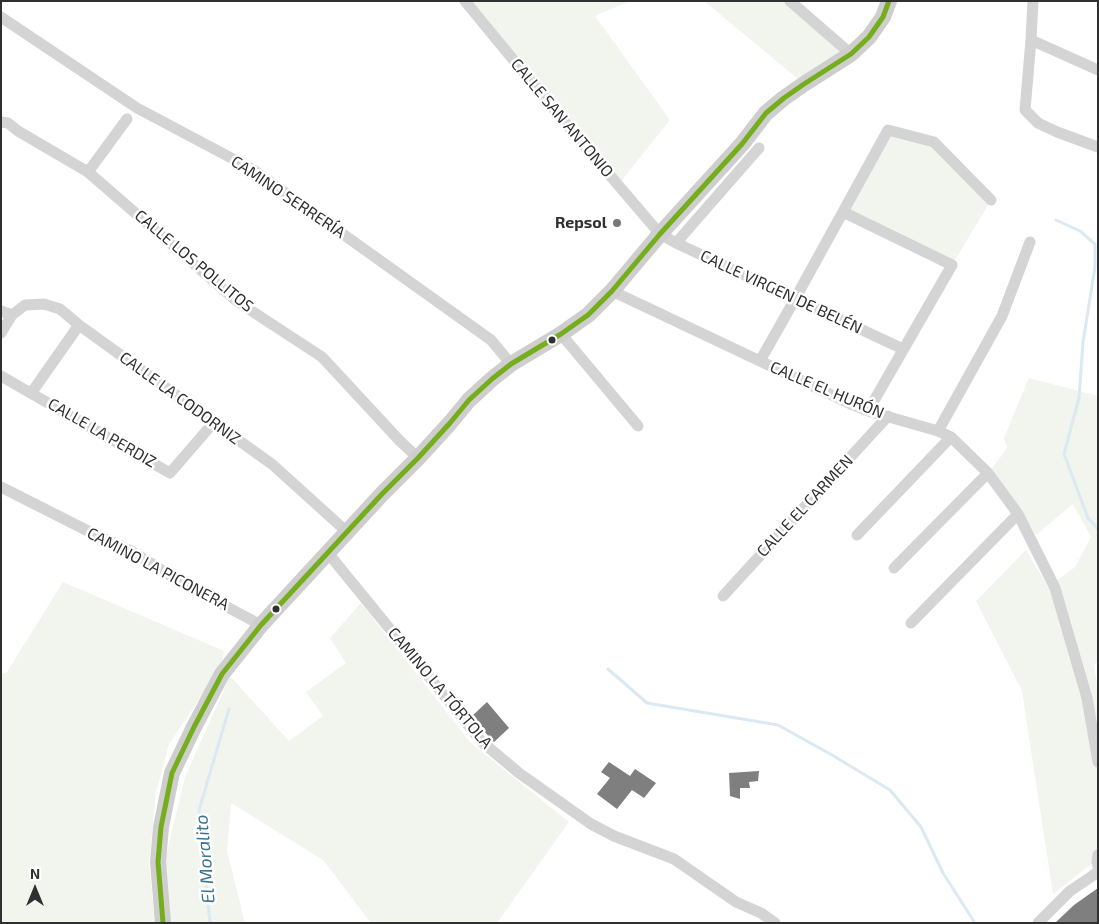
<!DOCTYPE html>
<meta charset="utf-8">
<style>
body{margin:0}
#map{position:relative;width:1099px;height:924px;overflow:hidden;background:#fff;font-family:"Exo 2",sans-serif}
canvas{display:block}
.frame{position:absolute;inset:0;border:2px solid #303030;pointer-events:none}
.north{position:absolute;left:10px;top:864px;width:50px;height:50px;-webkit-text-stroke:4px #fff;paint-order:stroke;rotate:0deg;font-size:14px;font-weight:700;line-height:20px;text-align:center;color:#303030}
.north::after{content:'';display:block;margin:auto;width:18px;height:22px;background:#303030;clip-path:polygon(50% 0,100% 100%,50% 72%,0 100%)}
</style>
<div id="map">
<canvas width="1099" height="924"></canvas>
<div class="frame"></div>
<div class="north">N</div>
</div>
<script>
const g = document.querySelector('canvas').getContext('2d');
g.lineJoin = 'round';
function fillPath(path, color) { g.fillStyle = color; g.fill(path, 'evenodd'); }
function stroke(path, color, width, dash) { g.strokeStyle = color; g.lineWidth = width; g.lineCap = dash ? 'butt' : 'round'; g.setLineDash(dash || []); g.stroke(path); }
function write(font, color, halo, rows, align = 'center') {
  g.font = font + ' "Exo 2",sans-serif'; g.lineWidth = 5; g.setLineDash([]); g.textBaseline = 'middle'; g.strokeStyle = halo; g.fillStyle = color; for (const [text, x, y, turn = 0] of rows) {
    g.save(); g.translate(x, y); g.rotate((+turn || 0) * Math.PI / 180); g.textAlign = isNaN(turn) ? turn : align; if (halo) g.strokeText(text, 0, 0); g.fillText(text, 0, 0); g.restore();
  }
}
fillPath(new Path2D(`
 M 465,1 L 630,1 L 595,16 L 670,120 L 618,185 Z
 M 704,1 L 795,1 L 854,51 L 804,84 Z
 M 888,130 L 934,142 L 991,200 L 952,265 L 843,212 Z
 M 1029,378 L 1098,396 L 1098,661 L 1094,665 L 1098,690 L 1098,859 L 1053,894 L 1022,691 L 976,601 L 1026,550 L 1048,587 L 1075,567 L 1091,537 L 1073,504 L 1036,535 L 991,470 L 1007,448 L 1004,438 Z
 M 63,582 L 224,651 L 221,667 L 169,744 L 156,792 L 149,863 L 155,923 L 1,923 L 1,674 L 7,672 Z
 M 361,603 L 470,742 L 569,822 L 497,923 L 371,923 L 323,860 L 231,803 L 227,851 L 245,923 L 171,923 L 164,864 L 185,777 L 230,676 L 289,741 L 323,716 L 306,692 L 346,663 L 330,638 Z`), '#f1f5ed');
stroke(new Path2D(`
 M 1056,220 L 1080,231 L 1095,244 L 1095,267 L 1083,342 L 1079,398 L 1064,454 L 1088,518 L 1098,529
 M 608,669 L 647,703 L 778,725 L 832,755 L 890,790 L 921,827 L 943,873 L 975,923
 M 210,923 L 199,810 L 229,709`), '#dbe9f2', 3);
fillPath(new Path2D(`
 M 487,702 L 509,728 L 494,742 L 471,717 Z
 M 609,762 L 630,776 L 635,769 L 656,783 L 644,798 L 632,790 L 617,809 L 597,794 L 610,778 L 601,772 Z
 M 759,771 L 758,781 L 749,782 L 750,788 L 740,788 L 740,799 L 730,796 L 729,773 Z
 M 1098,888 L 1098,923 L 1055,923 L 1074,905 Z`), '#7f7f7f');
stroke(new Path2D(`
 M 465,1 L 566,124 L 660,234 L 676,243 L 903,349
 M 790,1 L 851,54
 M 1033,1 L 1031,40 L 1025,110 L 1038,123 L 1057,132 L 1098,147
 M 1,17 L 137,108 L 252,169 L 491,340 L 511,364
 M 1031,40 L 1098,70
 M 1,122 L 8,123 L 18,131 L 88,172 L 238,302 L 322,357 L 399,440 L 418,458
 M 88,172 L 127,119
 M 843,212 L 952,265 L 868,411
 M 676,243 L 759,148
 M 612,291 L 853,405 L 868,411 L 938,431 L 951,437 L 988,473 L 1018,514 L 1055,588 L 1087,698 L 1098,762
 M 1,311 L 12,315 L 25,305 L 44,304 L 60,309 L 79,325 L 273,465 L 347,532
 M 1,333 L 12,315
 M 561,334 L 638,426
 M 760,361 L 795,299 L 888,130 L 934,142 L 991,200
 M 1,376 L 170,473 L 214,422
 M 32,392 L 79,325
 M 938,431 L 1002,316 L 1030,242
 M 1,487 L 90,532 L 131,551 L 186,585 L 261,625
 M 857,535 L 951,437
 M 328,553 L 482,742 L 519,773 L 591,824 L 614,836 L 674,859 L 736,902 L 761,913 L 775,923
 M 894,568 L 988,473
 M 723,596 L 888,416
 M 911,623 L 1018,514
 M 1098,855 L 1097,862 L 1098,866
 M 1038,923 L 1070,891 L 1098,872`), '#d4d4d4', 11);
stroke(new Path2D(`
 M 163,923 L 158,862 L 161,827 L 172,773 L 194,727 L 222,674 L 261,625 L 382,494 L 418,458 L 450,423 L 469,400 L 492,379 L 511,364 L 561,334 L 588,315 L 612,291 L 660,234 L 742,144 L 766,113 L 784,98 L 804,84 L 851,54 L 869,37 L 883,17 L 889,1`), '#cecece', 16);
stroke(new Path2D(`
 M 163,923 L 158,862 L 161,827 L 172,773 L 194,727 L 222,674 L 261,625 L 382,494 L 418,458 L 450,423 L 469,400 L 492,379 L 511,364 L 561,334 L 588,315 L 612,291 L 660,234 L 742,144 L 766,113 L 784,98 L 804,84 L 851,54 L 869,37 L 883,17 L 889,1`), '#75ad1c', 5);
for (const [x, y, r, color] of [
 [617,223,5,"#787878"],
 [552,340,4.5,"#303030"],
 [276,609,4.5,"#303030"]
]) { const dot = new Path2D(); dot.arc(x, y, r, 0, 2 * Math.PI); g.fillStyle = color; g.fill(dot); stroke(dot, '#fff', 2); }
write('16px', '#303030', '#fff', [
 ["CALLE SAN ANTONIO",562,118,50],
 ["CAMINO SERRERÍA",288,197,34],
 ["CALLE LOS POLLITOS",194,261,40],
 ["CALLE VIRGEN DE BELÉN",781,292,25],
 ["CALLE EL HURÓN",827,390,23],
 ["CALLE LA CODORNIZ",180,398,36],
 ["CALLE LA PERDIZ",102,433,30],
 ["CALLE EL CARMEN",805,506,-47],
 ["CAMINO LA PICONERA",158,569,28],
 ["CAMINO LA TÓRTOLA",440,688,50]
]);
write('bold 16px', '#303030', '#fff', [
 ["Repsol",607,223]
], 'right');
write('italic 18px', '#3e7492', '#fff', [
 ["El Moralito",205,859,-95]
]);
</script>
